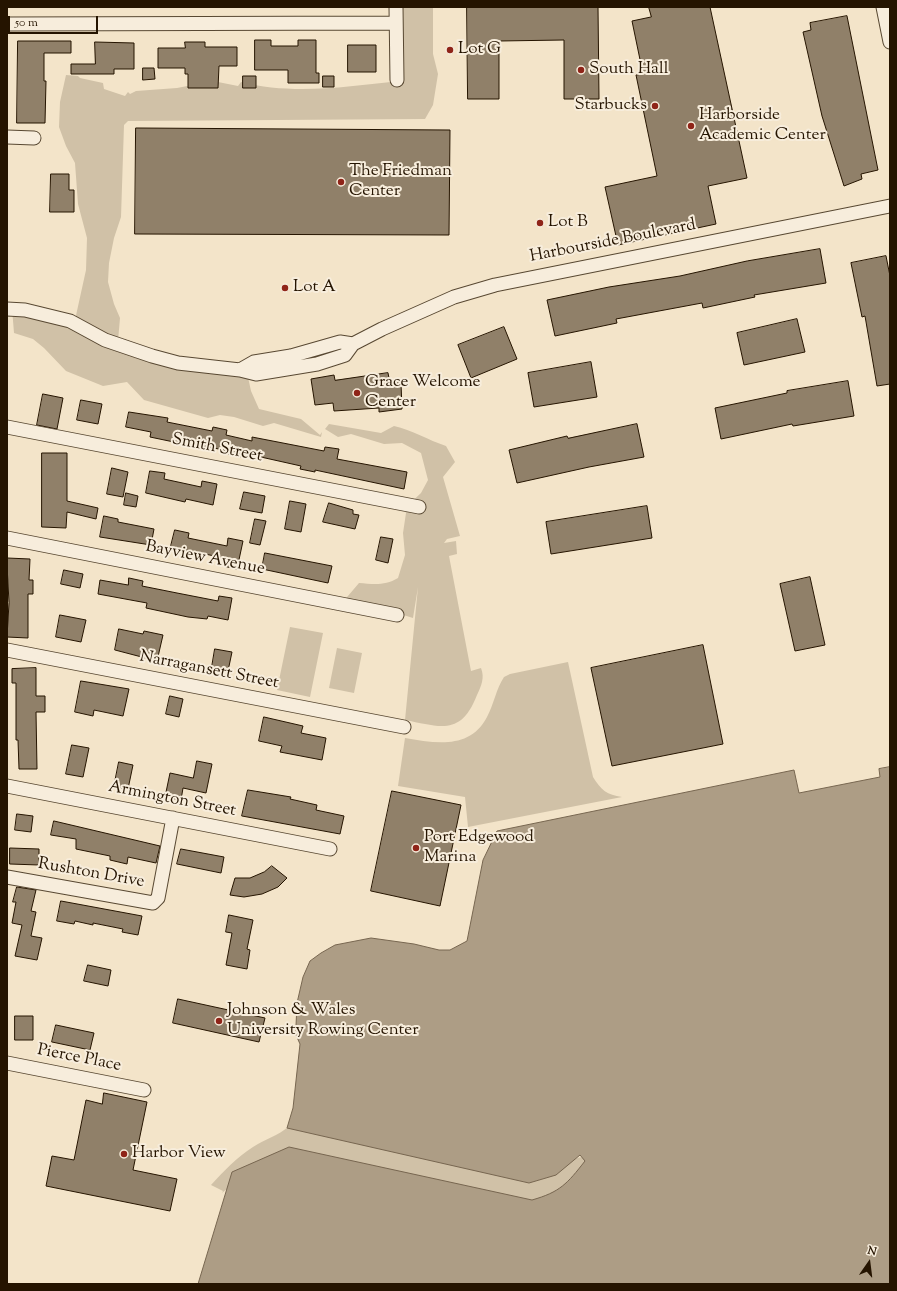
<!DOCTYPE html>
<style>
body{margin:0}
#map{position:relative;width:897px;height:1291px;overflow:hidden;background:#f3e4c9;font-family:"Sorts Mill Goudy",serif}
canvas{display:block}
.frame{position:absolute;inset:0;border:8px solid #251400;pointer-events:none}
.north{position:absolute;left:849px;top:1243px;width:40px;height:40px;-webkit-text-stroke:3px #f7eddc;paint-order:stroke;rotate:14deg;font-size:11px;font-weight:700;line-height:16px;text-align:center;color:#251400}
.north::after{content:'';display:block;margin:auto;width:14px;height:18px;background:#251400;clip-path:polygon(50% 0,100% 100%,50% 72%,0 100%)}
.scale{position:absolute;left:8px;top:16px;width:90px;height:18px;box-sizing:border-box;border:2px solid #251400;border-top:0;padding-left:5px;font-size:12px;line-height:14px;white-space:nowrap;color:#251400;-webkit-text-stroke:3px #f7eddc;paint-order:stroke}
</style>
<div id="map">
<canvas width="897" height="1291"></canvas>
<div class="frame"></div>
<div class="north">N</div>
<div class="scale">50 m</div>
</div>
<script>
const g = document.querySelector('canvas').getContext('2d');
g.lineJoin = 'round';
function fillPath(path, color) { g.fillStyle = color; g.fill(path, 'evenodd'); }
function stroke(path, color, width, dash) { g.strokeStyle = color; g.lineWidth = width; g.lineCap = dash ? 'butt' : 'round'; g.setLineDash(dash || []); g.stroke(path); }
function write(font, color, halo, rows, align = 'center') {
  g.font = font + ' "Sorts Mill Goudy",serif'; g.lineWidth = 4; g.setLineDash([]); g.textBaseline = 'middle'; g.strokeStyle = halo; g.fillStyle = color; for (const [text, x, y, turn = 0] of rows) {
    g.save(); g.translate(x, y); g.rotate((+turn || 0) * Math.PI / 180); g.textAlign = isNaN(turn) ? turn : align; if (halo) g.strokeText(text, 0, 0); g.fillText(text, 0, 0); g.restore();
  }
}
fillPath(new Path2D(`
 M 397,7 L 433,7 L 433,54 L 438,74 L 433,105 L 425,119 L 128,121 L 124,125 L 121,217 L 114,238 L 109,263 L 108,282 L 114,304 L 120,318 L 118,341 L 190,364 L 246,368 L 251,391 L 259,409 L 301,419 L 320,435 L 322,432 L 321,437 L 274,423 L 263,426 L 234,417 L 220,415 L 208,418 L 144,400 L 127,382 L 103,386 L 66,371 L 44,348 L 33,339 L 14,333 L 12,308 L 75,320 L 86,270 L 87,238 L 78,204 L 75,163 L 66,146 L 59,127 L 60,102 L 66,75 L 78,76 L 80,78 L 103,83 L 104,89 L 125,96 L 128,92 L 130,94 L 136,91 L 177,88 L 213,81 L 238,86 L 241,82 C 291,95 347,87 398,81 Z
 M 329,424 L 381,433 L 394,426 C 412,430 428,440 446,446 L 455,462 L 443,477 L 460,536 L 447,539 L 444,543 L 456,541 L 457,554 L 449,556 L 471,671 L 481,668 C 485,678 481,686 477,695 C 461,736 441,727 405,720 L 418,587 L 413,618 L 397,613 L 342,603 L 359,583 C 373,584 385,586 398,578 L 405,555 L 403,533 L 406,513 L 404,509 L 421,493 L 428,480 L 421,453 L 402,443 L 384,444 L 351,434 L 338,437 L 325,429 Z
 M 290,627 L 323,633 L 310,697 L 277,690 Z
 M 337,648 L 362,653 L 354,693 L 329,688 Z
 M 568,662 L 593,777 C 601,790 607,795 622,797 L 468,827 L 465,797 L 398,786 L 405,738 C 435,743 470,750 487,717 C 494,704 496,689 504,677 L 510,674 Z
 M 289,1126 L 527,1182 C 535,1181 542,1180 549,1176 C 562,1169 571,1156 585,1157 L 587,1164 L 584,1172 L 541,1204 L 252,1168 L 222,1193 L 223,1191 L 211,1185 C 224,1171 237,1157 253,1147 C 265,1139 278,1136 289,1126 Z`), '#d0c1a7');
const water = new Path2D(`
 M 890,767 L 890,1284 L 198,1284 L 232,1172 L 289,1147 L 532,1200 C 560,1192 567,1184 585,1161 L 580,1155 L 556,1175 L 529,1183 L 287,1128 L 293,1108 L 300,1044 L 296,1035 L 296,1026 L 297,1003 L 303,977 L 310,961 L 321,953 L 335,945 L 371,938 L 414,944 L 439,950 L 450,950 L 467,941 L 483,860 L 497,831 L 794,770 L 799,793 L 880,777 L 879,769 Z`);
fillPath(water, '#ad9d85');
stroke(water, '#776650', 1);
const building = new Path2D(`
 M 467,7 L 598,7 L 599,99 L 564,99 L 564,40 L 499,41 L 499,99 L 468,99 Z
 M 649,7 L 710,7 L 747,178 L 708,186 L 716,224 L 618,245 L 605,187 L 657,176 L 636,75 L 643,74 L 632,21 L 651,17 Z
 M 847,16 L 878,170 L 861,174 L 862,179 L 844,186 L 822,116 L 803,32 L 811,30 L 810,23 Z
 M 255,40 L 271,40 L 271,46 L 298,46 L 298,40 L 316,40 L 316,73 L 319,73 L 319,83 L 288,83 L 288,70 L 255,70 Z
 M 18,41 L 71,41 L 71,53 L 44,53 L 44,81 L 46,81 L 45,123 L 17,123 Z
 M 95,42 L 134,43 L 134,69 L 114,69 L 114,74 L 71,74 L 71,64 L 95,64 Z
 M 185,42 L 205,42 L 205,47 L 237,47 L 237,66 L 219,66 L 218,88 L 188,88 L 188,74 L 185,74 L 185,68 L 158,68 L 158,48 L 185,48 Z
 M 348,45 L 376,45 L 376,72 L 348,72 Z
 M 143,68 L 154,68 L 155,79 L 143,80 Z
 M 243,76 L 256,76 L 256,88 L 243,88 Z
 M 323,76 L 334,76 L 334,87 L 323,87 Z
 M 136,128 L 450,130 L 449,235 L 135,234 Z
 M 51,174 L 69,174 L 69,190 L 74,190 L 74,212 L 50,212 Z
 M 820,249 L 826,283 L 754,295 L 755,297 L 703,308 L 702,303 L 616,319 L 617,323 L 555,336 L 547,300 L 609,287 L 680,276 L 747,261 Z
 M 886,256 L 890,276 L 890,384 L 877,386 L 865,316 L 862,317 L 851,263 Z
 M 797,319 L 805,352 L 744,365 L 737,333 Z
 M 504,327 L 517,359 L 471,378 L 458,345 Z
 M 591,362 L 597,397 L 534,407 L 528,373 Z
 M 388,373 L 390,383 L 401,383 L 402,409 L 379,412 L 379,408 L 334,411 L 333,403 L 315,405 L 311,379 L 334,375 L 335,380 Z
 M 848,381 L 854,416 L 793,426 L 792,424 L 721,439 L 715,408 L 787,393 L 787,391 Z
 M 43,394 L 63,398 L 57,429 L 37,425 Z
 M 81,400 L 102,404 L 98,424 L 77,420 Z
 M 129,412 L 168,418 L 167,422 L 212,431 L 213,427 L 227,430 L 226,435 L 252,441 L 252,437 L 324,451 L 325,447 L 339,449 L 337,459 L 407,472 L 404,489 L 315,470 L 315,472 L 300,469 L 301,466 L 243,453 L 242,457 L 228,454 L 229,451 L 193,444 L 193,446 L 150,437 L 151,432 L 126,427 Z
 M 637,424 L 644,457 L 589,467 L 517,483 L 509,450 L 567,436 L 568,438 Z
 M 42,453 L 67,453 L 67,501 L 98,508 L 96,519 L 67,512 L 66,528 L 42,527 Z
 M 112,468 L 128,472 L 123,497 L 107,494 Z
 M 150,471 L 165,473 L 164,479 L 201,487 L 202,481 L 217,484 L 213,505 L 186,499 L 185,502 L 146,493 Z
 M 244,492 L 265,496 L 262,513 L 240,509 Z
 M 126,493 L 138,496 L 136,507 L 124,505 Z
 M 290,501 L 306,504 L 301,532 L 285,529 Z
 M 329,503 L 353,510 L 353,514 L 359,515 L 355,529 L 323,522 Z
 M 647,506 L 652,538 L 551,554 L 546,522 Z
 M 104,516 L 118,519 L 118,522 L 154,529 L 151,545 L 100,537 Z
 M 255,519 L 266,521 L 260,545 L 250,543 Z
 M 175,530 L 189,533 L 188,538 L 227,546 L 228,538 L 243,541 L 237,569 L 223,566 L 224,558 L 186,550 L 185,553 L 170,550 Z
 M 381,537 L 393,539 L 388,563 L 376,560 Z
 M 265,553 L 332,566 L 328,583 L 262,569 Z
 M 7,558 L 30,559 L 29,580 L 33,580 L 33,594 L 28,594 L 28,638 L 7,637 L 9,603 Z
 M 64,570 L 83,574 L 80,588 L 61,584 Z
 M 810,577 L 825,645 L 795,651 L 780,584 Z
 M 129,578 L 143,581 L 142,586 L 177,593 L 218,601 L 219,596 L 232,598 L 228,620 L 208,616 L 207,619 L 188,617 L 146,608 L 147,603 L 98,594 L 100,580 L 128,585 Z
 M 60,615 L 86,620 L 81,642 L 56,637 Z
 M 119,629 L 143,634 L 144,631 L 163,635 L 157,661 L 115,650 Z
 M 703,645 L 723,744 L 612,766 L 591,668 Z
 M 215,649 L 232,652 L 228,671 L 212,667 Z
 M 36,668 L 36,696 L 45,696 L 45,712 L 36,712 L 37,769 L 19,769 L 18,740 L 16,740 L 16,683 L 12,683 L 12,669 Z
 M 81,681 L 129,689 L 123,716 L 94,710 L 93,716 L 75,712 Z
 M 170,696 L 183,699 L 179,717 L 166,714 Z
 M 264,717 L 303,726 L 301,733 L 326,738 L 322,760 L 280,752 L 282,746 L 259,741 Z
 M 72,745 L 89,748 L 83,777 L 66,774 Z
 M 197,761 L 212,764 L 206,793 L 183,788 L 181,800 L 165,797 L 170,773 L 193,778 Z
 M 119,762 L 133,765 L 128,789 L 114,787 Z
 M 248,790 L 291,797 L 290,799 L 317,805 L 316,810 L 344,816 L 340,834 L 242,816 Z
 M 392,791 L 461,805 L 440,906 L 371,891 Z
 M 17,814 L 33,816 L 31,832 L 15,830 Z
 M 54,821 L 160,846 L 156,863 L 128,857 L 127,864 L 110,860 L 110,856 L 76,849 L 76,839 L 51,835 Z
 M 10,848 L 39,849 L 39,865 L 10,864 Z
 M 181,849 L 224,857 L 221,873 L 177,864 Z
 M 272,866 L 287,878 L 278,887 L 262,894 L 244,897 L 230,895 L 235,878 L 250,878 L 264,872 Z
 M 17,887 L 36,890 L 31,911 L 36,912 L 31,936 L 42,938 L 37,960 L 15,956 L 22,925 L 12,923 L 16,902 L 13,902 Z
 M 61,901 L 142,916 L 138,935 L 122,932 L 123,929 L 93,923 L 93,925 L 75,921 L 74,924 L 57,921 Z
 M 229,915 L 253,920 L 247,949 L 250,950 L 247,969 L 226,965 L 232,933 L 226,932 Z
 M 88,965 L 111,970 L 108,986 L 84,981 Z
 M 178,999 L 265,1018 L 259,1042 L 173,1023 Z
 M 15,1016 L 33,1016 L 33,1040 L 15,1040 Z
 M 56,1025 L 94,1033 L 90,1050 L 52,1042 Z
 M 104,1093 L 147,1102 L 133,1170 L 177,1179 L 170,1211 L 46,1186 L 52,1156 L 74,1160 L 86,1100 L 102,1104 Z`);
fillPath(building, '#908069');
stroke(building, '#251400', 1);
const minor = new Path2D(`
 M 396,7 L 397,80
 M 883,7 L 890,42
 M 7,24 L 396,23
 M 7,137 L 34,138
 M 7,309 L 25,310 L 70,321 L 105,340 L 152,356 L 178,363 L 240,370 L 256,374 L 317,364 L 345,355 L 353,344 L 382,329 L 454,297 L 495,285 L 890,206
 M 240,370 L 254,362 L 291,356 L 340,342 L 353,344
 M 7,427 L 419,507
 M 7,538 L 397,615
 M 7,650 L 404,727
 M 7,786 L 330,849
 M 7,877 L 153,903 L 158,898 L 173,818
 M 7,1063 L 144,1090`);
stroke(minor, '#584832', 15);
stroke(minor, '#f7eddc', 13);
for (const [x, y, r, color] of [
 [450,50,4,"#8f2418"],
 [581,70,4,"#8f2418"],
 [655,106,4,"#8f2418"],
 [691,126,4,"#8f2418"],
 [341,182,4,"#8f2418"],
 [540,223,4,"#8f2418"],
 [285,288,4,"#8f2418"],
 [357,393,4,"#8f2418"],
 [416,848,4,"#8f2418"],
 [219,1021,4,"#8f2418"],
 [124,1154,4,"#8f2418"]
]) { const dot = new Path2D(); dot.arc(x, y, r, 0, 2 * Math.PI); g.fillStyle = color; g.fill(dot); stroke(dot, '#f7eddc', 1.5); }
write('17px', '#251400', '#f7eddc', [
 ["Lot G",458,50],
 ["South Hall",589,70],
 ["Starbucks",647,106,"right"],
 ["Harborside",699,116],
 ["Academic Center",699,136],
 ["The Friedman",349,172],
 ["Center",349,192],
 ["Lot B",548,223],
 ["Lot A",293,288],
 ["Grace Welcome",365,383],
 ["Center",365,403],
 ["Port Edgewood",424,838],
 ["Marina",424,858],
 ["Johnson & Wales",227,1011],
 ["University Rowing Center",227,1031],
 ["Harbor View",132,1154]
], 'left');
write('17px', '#251400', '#f7eddc', [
 ["Harbourside Boulevard",613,242,-11],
 ["Smith Street",217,449,11],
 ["Bayview Avenue",205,559,11],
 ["Narragansett Street",209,671,11],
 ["Armington Street",172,800,11],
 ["Rushton Drive",91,874,10],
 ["Pierce Place",79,1059,11]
]);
</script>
